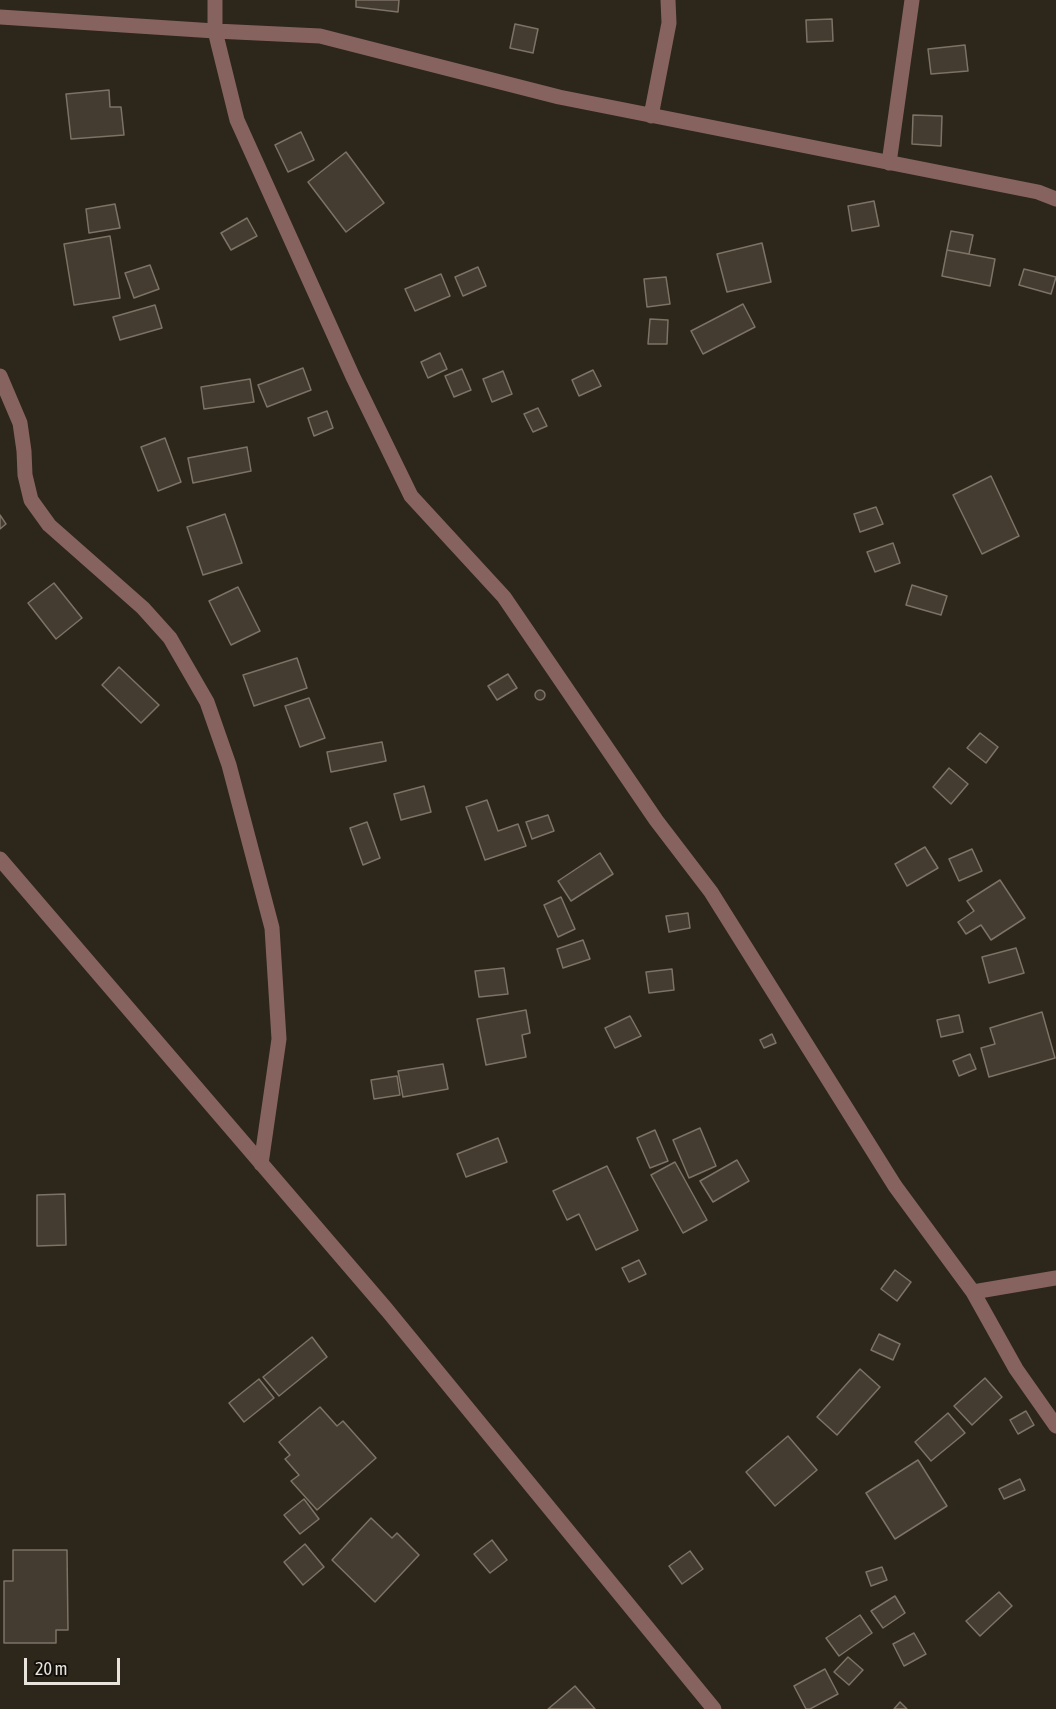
<!DOCTYPE html>
<style>
body{margin:0}
#map{position:relative;width:1056px;height:1709px;overflow:hidden;background:#2d261a;font-family:"Asap Condensed",sans-serif}
canvas{display:block}
.scale{position:absolute;left:24px;top:1658px;width:96px;height:27px;box-sizing:border-box;border:3px solid #e8e3dc;border-top:0;padding-left:8px;font-size:18px;line-height:21px;white-space:nowrap;color:#e8e3dc;-webkit-text-stroke:4px #130f0a;paint-order:stroke}
</style>
<div id="map">
<canvas width="1056" height="1709"></canvas>
<div class="scale">20 m</div>
</div>
<script>
const g = document.querySelector('canvas').getContext('2d');
g.lineJoin = 'round';
function fillPath(path, color) { g.fillStyle = color; g.fill(path, 'evenodd'); }
function stroke(path, color, width, dash) { g.strokeStyle = color; g.lineWidth = width; g.lineCap = dash ? 'butt' : 'round'; g.setLineDash(dash || []); g.stroke(path); }
const building = new Path2D(`
 M 356,0 L 399,0 L 398,12 L 356,7 Z
 M 832,19 L 833,41 L 807,42 L 806,20 Z
 M 515,24 L 538,29 L 533,53 L 510,48 Z
 M 965,45 L 968,71 L 931,74 L 928,49 Z
 M 109,90 L 110,107 L 121,107 L 124,135 L 71,139 L 66,94 Z
 M 913,115 L 942,116 L 941,146 L 912,144 Z
 M 301,132 L 314,160 L 288,172 L 275,145 Z
 M 346,152 L 384,203 L 346,232 L 308,182 Z
 M 874,201 L 879,226 L 852,231 L 848,206 Z
 M 115,204 L 120,228 L 89,233 L 86,209 Z
 M 247,218 L 257,236 L 231,250 L 221,233 Z
 M 951,231 L 973,235 L 969,254 L 947,250 Z
 M 110,236 L 120,298 L 74,305 L 64,244 Z
 M 762,243 L 771,282 L 727,292 L 717,254 Z
 M 947,250 L 995,259 L 990,286 L 942,276 Z
 M 150,265 L 159,289 L 134,298 L 125,273 Z
 M 478,267 L 486,286 L 463,296 L 455,277 Z
 M 1024,269 L 1056,277 L 1051,294 L 1019,285 Z
 M 441,274 L 450,296 L 415,311 L 405,289 Z
 M 666,277 L 670,304 L 647,307 L 644,279 Z
 M 743,304 L 755,327 L 703,354 L 691,331 Z
 M 155,305 L 162,328 L 120,340 L 113,317 Z
 M 650,319 L 668,320 L 667,344 L 648,344 Z
 M 440,353 L 447,369 L 428,378 L 421,362 Z
 M 303,368 L 311,390 L 267,407 L 258,385 Z
 M 462,369 L 471,390 L 454,397 L 445,376 Z
 M 593,370 L 601,386 L 579,396 L 572,380 Z
 M 503,371 L 512,394 L 492,402 L 483,379 Z
 M 250,379 L 254,402 L 204,409 L 201,387 Z
 M 538,408 L 547,426 L 533,432 L 524,414 Z
 M 327,411 L 333,428 L 314,436 L 308,418 Z
 M 165,438 L 181,482 L 158,491 L 141,447 Z
 M 247,447 L 251,471 L 193,483 L 188,458 Z
 M 991,476 L 1019,536 L 982,554 L 953,495 Z
 M 876,507 L 883,524 L 860,532 L 854,514 Z
 M 225,514 L 242,563 L 203,575 L 187,527 Z
 M 0,515 L 6,524 L 0,529 Z
 M 893,543 L 900,563 L 875,572 L 867,552 Z
 M 54,583 L 82,618 L 56,639 L 28,603 Z
 M 912,585 L 947,596 L 941,615 L 906,605 Z
 M 238,587 L 260,631 L 231,645 L 209,601 Z
 M 297,658 L 307,688 L 254,706 L 243,675 Z
 M 119,667 L 159,705 L 141,723 L 102,685 Z
 M 508,674 L 517,688 L 497,700 L 488,686 Z
 M535 695a5 5 0 1 1 10 0a5 5 0 1 1-10 0Z
 M 309,698 L 325,738 L 300,747 L 285,706 Z
 M 980,733 L 998,747 L 986,763 L 967,748 Z
 M 382,742 L 386,761 L 331,772 L 327,752 Z
 M 949,768 L 968,784 L 951,804 L 933,787 Z
 M 424,786 L 431,812 L 401,820 L 394,794 Z
 M 487,800 L 498,831 L 518,824 L 526,846 L 485,860 L 466,807 Z
 M 548,815 L 554,831 L 532,839 L 526,822 Z
 M 367,822 L 380,858 L 363,865 L 350,828 Z
 M 925,847 L 938,868 L 907,886 L 895,864 Z
 M 972,849 L 982,871 L 959,881 L 949,859 Z
 M 600,853 L 613,874 L 571,901 L 558,881 Z
 M 1000,880 L 1025,918 L 991,940 L 981,925 L 966,934 L 958,922 L 974,911 L 967,901 Z
 M 561,897 L 575,929 L 558,937 L 544,905 Z
 M 688,913 L 690,928 L 669,932 L 666,916 Z
 M 583,940 L 590,959 L 563,968 L 557,949 Z
 M 1016,948 L 1024,973 L 989,983 L 982,957 Z
 M 504,968 L 508,994 L 479,997 L 475,971 Z
 M 672,969 L 674,990 L 649,993 L 646,972 Z
 M 526,1010 L 530,1033 L 522,1035 L 526,1057 L 486,1065 L 477,1019 Z
 M 1042,1012 L 1055,1058 L 989,1077 L 981,1048 L 995,1044 L 990,1028 Z
 M 959,1015 L 963,1032 L 941,1037 L 937,1020 Z
 M 630,1016 L 641,1036 L 615,1048 L 605,1028 Z
 M 772,1034 L 776,1043 L 764,1048 L 760,1040 Z
 M 970,1054 L 976,1069 L 959,1076 L 953,1061 Z
 M 443,1064 L 448,1089 L 403,1097 L 398,1071 Z
 M 397,1076 L 400,1095 L 374,1099 L 371,1080 Z
 M 700,1128 L 716,1166 L 689,1178 L 673,1140 Z
 M 655,1130 L 668,1161 L 650,1168 L 637,1138 Z
 M 498,1138 L 507,1162 L 466,1177 L 457,1154 Z
 M 737,1160 L 749,1181 L 713,1202 L 700,1181 Z
 M 675,1162 L 707,1220 L 683,1233 L 651,1175 Z
 M 607,1166 L 638,1230 L 596,1250 L 579,1214 L 567,1220 L 553,1191 Z
 M 65,1194 L 66,1245 L 37,1246 L 37,1195 Z
 M 639,1260 L 646,1274 L 629,1282 L 622,1268 Z
 M 895,1270 L 911,1282 L 897,1301 L 881,1289 Z
 M 879,1334 L 900,1344 L 893,1360 L 871,1350 Z
 M 312,1337 L 327,1357 L 279,1396 L 263,1377 Z
 M 860,1369 L 880,1387 L 837,1435 L 817,1417 Z
 M 985,1378 L 1002,1397 L 972,1425 L 954,1406 Z
 M 259,1379 L 274,1398 L 244,1422 L 229,1403 Z
 M 320,1407 L 337,1426 L 343,1421 L 376,1458 L 317,1510 L 291,1481 L 299,1475 L 285,1459 L 290,1455 L 279,1442 Z
 M 1026,1411 L 1034,1425 L 1018,1434 L 1010,1420 Z
 M 948,1413 L 965,1433 L 931,1461 L 915,1442 Z
 M 788,1436 L 817,1470 L 775,1506 L 746,1472 Z
 M 918,1460 L 947,1506 L 895,1539 L 866,1493 Z
 M 1020,1479 L 1025,1490 L 1004,1499 L 999,1489 Z
 M 304,1499 L 319,1519 L 300,1534 L 284,1515 Z
 M 371,1518 L 392,1538 L 397,1533 L 419,1555 L 375,1602 L 332,1560 Z
 M 492,1540 L 507,1560 L 490,1573 L 474,1554 Z
 M 305,1544 L 324,1567 L 303,1585 L 284,1562 Z
 M 13,1550 L 67,1550 L 68,1630 L 56,1630 L 56,1643 L 4,1643 L 4,1581 L 13,1581 Z
 M 690,1551 L 703,1569 L 682,1584 L 669,1566 Z
 M 882,1567 L 887,1580 L 871,1586 L 866,1572 Z
 M 999,1592 L 1012,1606 L 980,1636 L 966,1621 Z
 M 895,1596 L 905,1613 L 883,1628 L 871,1611 Z
 M 860,1615 L 872,1633 L 839,1656 L 826,1638 Z
 M 914,1633 L 926,1654 L 904,1666 L 893,1644 Z
 M 848,1657 L 863,1670 L 849,1685 L 834,1672 Z
 M 825,1669 L 838,1694 L 810,1709 L 806,1709 L 794,1686 Z
 M 575,1686 L 595,1709 L 548,1709 Z
 M 900,1702 L 907,1709 L 894,1709 Z`);
fillPath(building, '#443c30');
stroke(building, '#7c7366', 1.5);
stroke(new Path2D(`
 M 215,0 L 215,31 L 237,120 L 353,377 L 411,496 L 504,597 L 656,820 L 711,892 L 895,1186 L 973,1292 L 1016,1369 L 1056,1426
 M 0,17 L 215,31 L 320,36 L 559,97 L 1038,192 L 1056,199
 M 651,116 L 669,23 L 668,0
 M 889,163 L 912,0
 M 0,376 L 20,423 L 24,451 L 25,475 L 31,500 L 49,525 L 143,608 L 170,638 L 207,702 L 229,765 L 272,928 L 279,1039 L 261,1164
 M 0,859 L 387,1310 L 714,1709
 M 973,1292 L 1056,1278`), '#86635f', 15);
</script>
